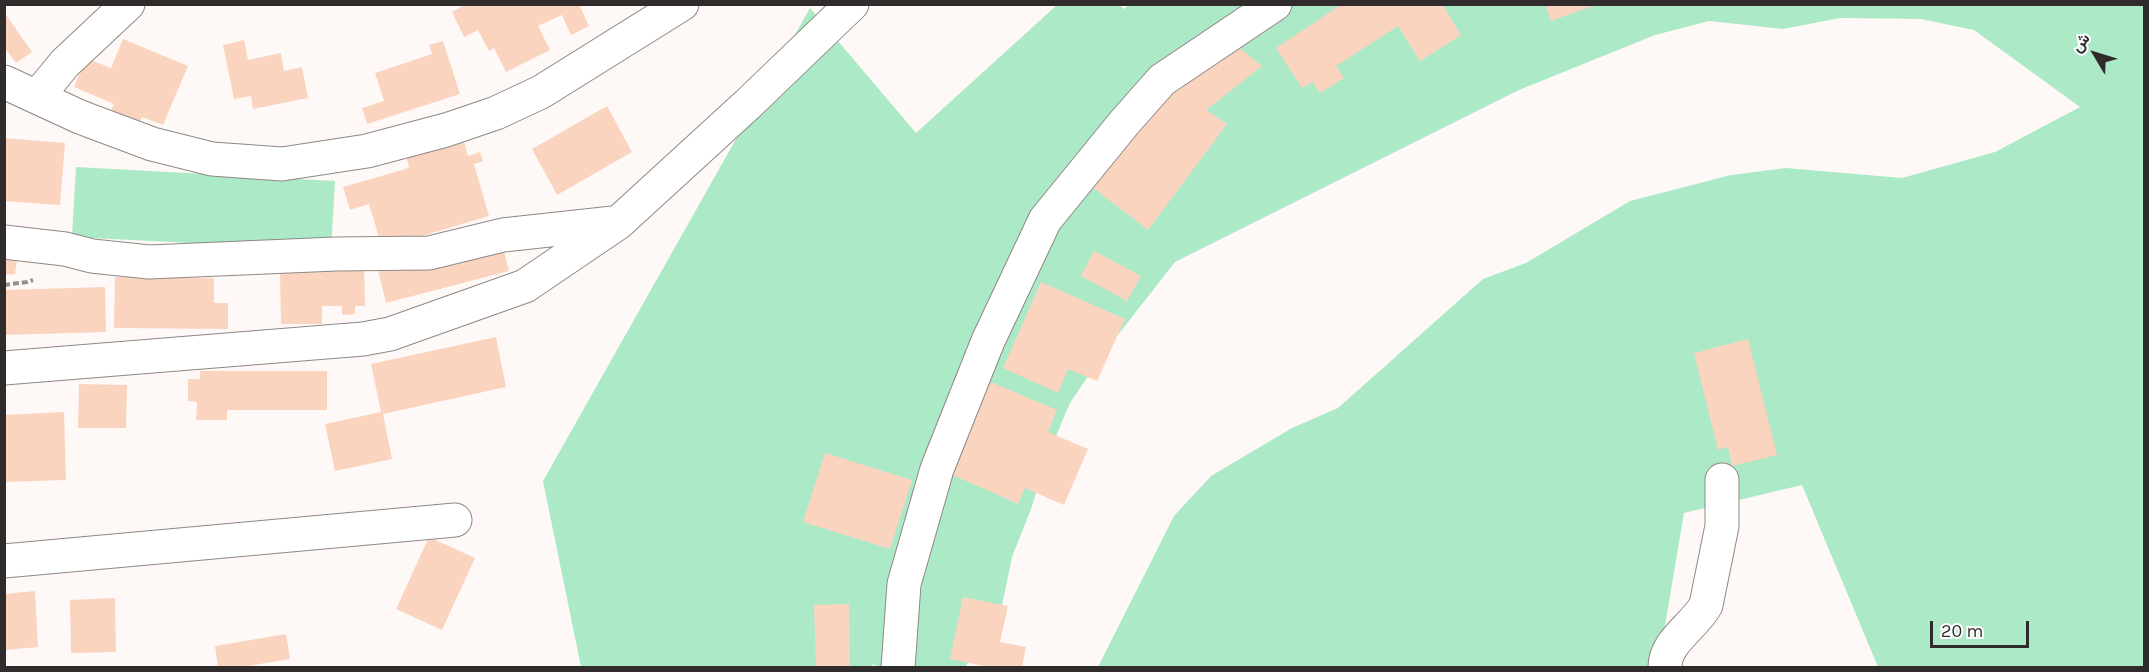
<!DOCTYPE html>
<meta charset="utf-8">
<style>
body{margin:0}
#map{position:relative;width:2149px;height:672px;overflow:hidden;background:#fef9f6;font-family:Karla,Vazirmatn,sans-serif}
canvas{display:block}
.frame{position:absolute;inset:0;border:6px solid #2f2c2b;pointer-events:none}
.north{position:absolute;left:2065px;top:24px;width:60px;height:60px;-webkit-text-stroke:4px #fff;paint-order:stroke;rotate:308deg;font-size:16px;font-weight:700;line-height:24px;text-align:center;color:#2f2c2b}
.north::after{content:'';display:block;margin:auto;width:21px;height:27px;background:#2f2c2b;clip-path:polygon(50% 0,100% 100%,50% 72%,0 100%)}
.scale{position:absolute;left:1930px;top:621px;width:99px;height:27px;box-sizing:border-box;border:3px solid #2f2c2b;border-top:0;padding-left:8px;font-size:18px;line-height:21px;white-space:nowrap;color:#2f2c2b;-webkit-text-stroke:4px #fff;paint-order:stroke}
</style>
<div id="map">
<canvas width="2149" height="672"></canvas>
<div class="frame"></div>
<div class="north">ش</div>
<div class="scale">20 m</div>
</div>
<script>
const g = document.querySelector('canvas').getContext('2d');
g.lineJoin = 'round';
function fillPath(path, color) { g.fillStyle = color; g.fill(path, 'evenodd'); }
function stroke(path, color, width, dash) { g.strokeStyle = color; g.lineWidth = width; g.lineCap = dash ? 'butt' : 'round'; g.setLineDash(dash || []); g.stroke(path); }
fillPath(new Path2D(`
 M 1130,4 L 2144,5 L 2144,667 L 1878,667 L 1802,485 L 1684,513 L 1658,667 L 1098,667 L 1174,516 L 1211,476 L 1292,428 L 1338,408 L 1483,279 L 1526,263 L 1630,201 L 1731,175 L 1786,168 L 1902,178 L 1995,152 L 2080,107 L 1974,30 L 1921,19 L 1840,18 L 1783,29 L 1709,21 L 1655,35 L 1519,90 L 1175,262 L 1103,354 L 1070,403 L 1048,455 L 1031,509 L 1012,557 L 1001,610 L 965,667 L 881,668 L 873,664 L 871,668 L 581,667 L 543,481 L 810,8 L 916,133 L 1057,5 L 1119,5 L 1124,9 Z
 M 76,167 L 335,181 L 331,250 L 72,237 Z`), '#abe9c7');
fillPath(new Path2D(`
 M 466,4 L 579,4 L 589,26 L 571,35 L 562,15 L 538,26 L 550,50 L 506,72 L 494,48 L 489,51 L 478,30 L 464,37 L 452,12 Z
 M 1342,4 L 1442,4 L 1461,35 L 1420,61 L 1398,26 L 1336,66 L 1344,78 L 1320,93 L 1313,82 L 1302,88 L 1276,48 Z
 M 1545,4 L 1596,4 L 1596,5 L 1551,21 Z
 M 4,12 L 32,52 L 16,63 L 4,47 Z
 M 123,39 L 188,66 L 163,125 L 142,117 L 140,122 L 111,110 L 114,104 L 74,87 L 86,58 L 111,68 Z
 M 244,40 L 248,60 L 281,53 L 284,71 L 302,67 L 308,98 L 253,109 L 251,96 L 234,99 L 223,45 Z
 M 1230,40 L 1262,66 L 1206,110 L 1227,124 L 1148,230 L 1092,187 L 1171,85 Z
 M 443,41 L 460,94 L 367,124 L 362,108 L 384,101 L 375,73 L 432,54 L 429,45 Z
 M 607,106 L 632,152 L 557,195 L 532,149 Z
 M 4,138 L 65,143 L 60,205 L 4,201 Z
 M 463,138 L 468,156 L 480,152 L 483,161 L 474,164 L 489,216 L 382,248 L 369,204 L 350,210 L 343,187 L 409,168 L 406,155 Z
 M 501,239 L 509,271 L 386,303 L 378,270 Z
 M 4,250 L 18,253 L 15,274 L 4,275 Z
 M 1094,251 L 1141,276 L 1127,301 L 1081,276 Z
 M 299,263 L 364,263 L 365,306 L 355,306 L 355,314 L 342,315 L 342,306 L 322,306 L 322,324 L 281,324 L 280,272 L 299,272 Z
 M 115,277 L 214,278 L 214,303 L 228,303 L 228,329 L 114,328 Z
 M 1041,282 L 1125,319 L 1097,381 L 1068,369 L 1058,393 L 1003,368 Z
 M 105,287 L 106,332 L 4,335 L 4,290 Z
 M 496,337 L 506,387 L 383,414 L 392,459 L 335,471 L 325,424 L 381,412 L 371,364 Z
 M 1748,339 L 1777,455 L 1732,466 L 1728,447 L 1718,450 L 1694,353 Z
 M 200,371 L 327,371 L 327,410 L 227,410 L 227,420 L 196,420 L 197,402 L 188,401 L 188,379 L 200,379 Z
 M 988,381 L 1057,410 L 1048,432 L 1088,449 L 1064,505 L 1025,488 L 1018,504 L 948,473 Z
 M 79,384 L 127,385 L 126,428 L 78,428 Z
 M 64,412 L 66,480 L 4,482 L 4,415 Z
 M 825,453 L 912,480 L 890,549 L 803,522 Z
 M 429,537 L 475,558 L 442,630 L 396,609 Z
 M 35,591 L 38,647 L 4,650 L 4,594 Z
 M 963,597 L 1008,606 L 1000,642 L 1026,647 L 1022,668 L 993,668 L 950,659 Z
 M 115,598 L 116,652 L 71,653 L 70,600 Z
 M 849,604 L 850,668 L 816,668 L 814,605 Z
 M 286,634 L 290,659 L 236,668 L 218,668 L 215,646 Z`), '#fbd4c0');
const minor = new Path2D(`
 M 4,82 L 80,117 L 152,144 L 212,159 L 282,164 L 367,151 L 446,130 L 496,113 L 541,92 L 682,4
 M 37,97 L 65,63 L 128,4
 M 4,242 L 65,249 L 92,256 L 149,262 L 336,254 L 429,253 L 503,235 L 613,223
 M 4,368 L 363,339 L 390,334 L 525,286 L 618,223 L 748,104 L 852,4
 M 4,561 L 455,520
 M 898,668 L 904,584 L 937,469 L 988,341 L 1045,220 L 1124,123 L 1162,80 L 1275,4
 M 1665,668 C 1664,642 1695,626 1706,605 L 1722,526 L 1722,480`);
stroke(minor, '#8e8885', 35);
stroke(new Path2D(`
 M 4,285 L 27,282 L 33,280`), '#938f8d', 4, [6, 3]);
stroke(minor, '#fff', 33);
</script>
